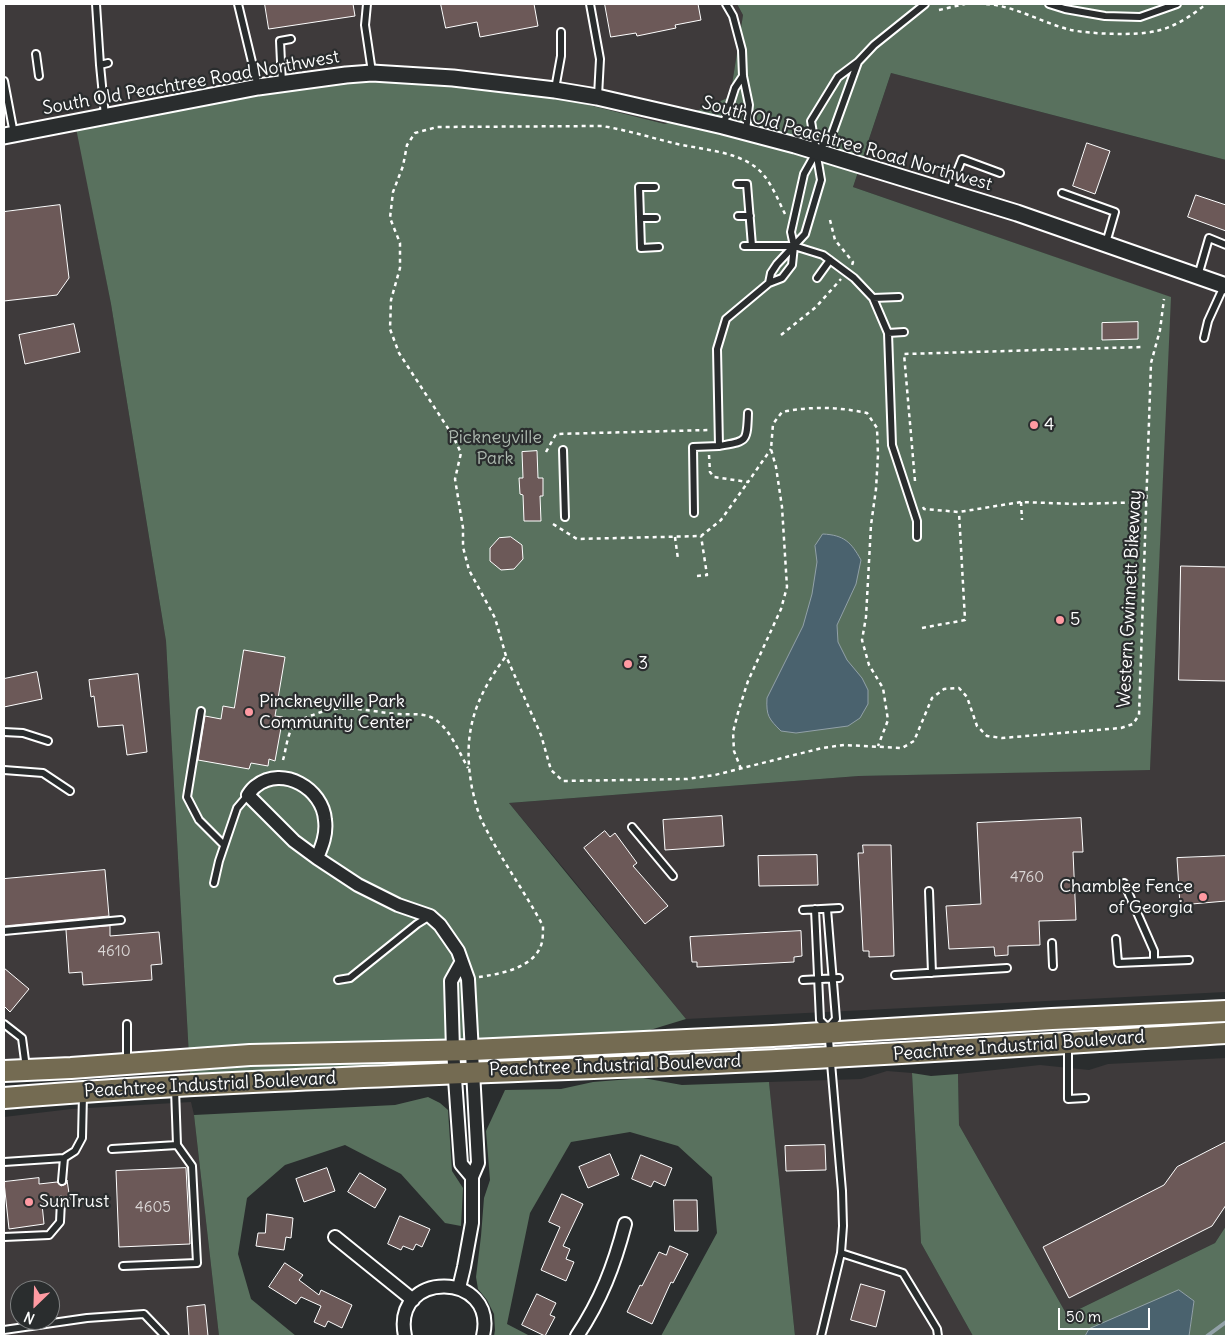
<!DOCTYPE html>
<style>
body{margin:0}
#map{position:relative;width:1230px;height:1340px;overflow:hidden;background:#2a2d2e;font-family:Delius,sans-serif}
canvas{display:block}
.frame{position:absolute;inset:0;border:5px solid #fff;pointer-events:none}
.north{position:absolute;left:10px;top:1280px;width:50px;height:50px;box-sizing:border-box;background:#2a2d2e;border:1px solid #7f8182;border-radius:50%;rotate:204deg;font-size:14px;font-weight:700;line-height:20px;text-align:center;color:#fff}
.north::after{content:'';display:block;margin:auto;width:18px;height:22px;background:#ff9aa2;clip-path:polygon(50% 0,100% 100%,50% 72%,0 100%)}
.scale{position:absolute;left:1058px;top:1308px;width:92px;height:22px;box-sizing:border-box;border:2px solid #fff;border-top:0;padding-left:6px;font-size:15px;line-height:18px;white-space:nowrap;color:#fff;-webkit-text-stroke:4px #2a2d2e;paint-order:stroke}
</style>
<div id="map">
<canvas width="1230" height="1340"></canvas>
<div class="frame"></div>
<div class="north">N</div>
<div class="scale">50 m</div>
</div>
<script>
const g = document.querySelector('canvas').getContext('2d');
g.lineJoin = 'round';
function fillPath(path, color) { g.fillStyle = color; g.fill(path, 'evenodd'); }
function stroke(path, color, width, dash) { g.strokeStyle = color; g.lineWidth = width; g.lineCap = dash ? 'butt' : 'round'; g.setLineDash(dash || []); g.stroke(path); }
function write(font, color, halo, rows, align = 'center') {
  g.font = font + ' Delius,sans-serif'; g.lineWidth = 4.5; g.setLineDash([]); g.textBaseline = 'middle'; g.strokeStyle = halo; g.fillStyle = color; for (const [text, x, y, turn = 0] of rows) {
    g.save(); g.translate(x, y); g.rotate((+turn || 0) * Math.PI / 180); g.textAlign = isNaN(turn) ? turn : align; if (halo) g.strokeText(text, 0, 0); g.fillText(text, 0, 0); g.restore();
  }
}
fillPath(new Path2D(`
 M 4,4 L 737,4 L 743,15 L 730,97 L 665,124 L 577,102 L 501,90 L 77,128 L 111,304 L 166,641 L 190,1075 L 4,1062 Z
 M 891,73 L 1226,160 L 1226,992 L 686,1019 L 570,876 L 509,803 L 859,776 L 1150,769 L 1170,297 L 853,187 Z
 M 1226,1058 L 1226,1226 L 1215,1243 L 1067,1315 L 959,1125 L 958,1074 L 1040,1065 L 1089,1070 L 1108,1064 Z
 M 887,1071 L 912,1073 L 921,1243 L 973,1336 L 795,1336 L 769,1082 L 861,1079 Z
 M 191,1102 L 194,1115 L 219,1336 L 4,1336 L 4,1117 L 71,1109 ZM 20,1290 L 50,1290 L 50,1320 L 20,1320 Z`), '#3e3a3b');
fillPath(new Path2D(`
 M 737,4 L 1226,4 L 1226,160 L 891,73 L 853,187 L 1171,297 L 1150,770 L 859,776 L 509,803 L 686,1019 L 545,1062 L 190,1075 L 166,641 L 111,304 L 76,128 L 247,94 L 349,81 L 399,81 L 501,90 L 577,102 L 665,124 L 730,97 L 743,15 Z
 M 912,1073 L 931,1076 L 958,1074 L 959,1125 L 1067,1315 L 1215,1243 L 1226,1226 L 1226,1336 L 1189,1336 L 1194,1301 L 1089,1329 L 1085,1336 L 973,1336 L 921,1243 Z
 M 643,1078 L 682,1085 L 769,1082 L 795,1336 L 661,1336 L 717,1233 L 712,1177 L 678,1146 L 630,1132 L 571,1142 L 530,1213 L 507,1324 L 530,1336 L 494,1336 L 495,1330 L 494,1314 L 487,1300 L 478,1289 L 476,1277 L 481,1236 L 484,1198 L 490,1180 L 486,1131 L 505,1090 L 561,1089 L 593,1082 Z
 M 428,1097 L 440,1103 L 448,1110 L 452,1171 L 463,1188 L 461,1226 L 445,1223 L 401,1174 L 345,1145 L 285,1165 L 247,1198 L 238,1254 L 251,1299 L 296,1336 L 219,1336 L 194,1115 L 395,1105 Z`), '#59715e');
const water = new Path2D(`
 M 823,534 C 844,535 851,542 861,560 L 856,584 L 837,625 L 838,642 L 847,660 L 862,678 L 868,690 L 868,704 L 860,718 L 848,726 L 796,733 L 781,731 C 769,719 766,716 767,698 L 803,626 L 812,594 L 817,562 L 815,546 Z
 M 1179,1290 L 1194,1301 L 1189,1336 L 1085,1336 L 1089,1329 Z`);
fillPath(water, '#4a626e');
stroke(water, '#92a1a8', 1);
stroke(new Path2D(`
 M 1207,1336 L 1226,1322`), '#92a1a8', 4);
const building = new Path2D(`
 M 265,4 L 353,4 L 355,16 L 269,29 Z
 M 441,4 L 534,4 L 538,26 L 480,37 L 477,22 L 446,28 Z
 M 605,4 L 698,4 L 701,20 L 675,25 L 676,28 L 637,36 L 636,33 L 611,37 Z
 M 1087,143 L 1110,151 L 1095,194 L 1073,186 Z
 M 1196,195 L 1226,205 L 1226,231 L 1188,217 Z
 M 60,205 L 69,278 L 57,295 L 4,301 L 4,212 Z
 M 1138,322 L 1138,339 L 1102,340 L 1102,323 Z
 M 74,324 L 80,352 L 25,364 L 19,335 Z
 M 537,451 L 538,478 L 543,478 L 543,496 L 540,496 L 541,521 L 524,521 L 523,495 L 520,494 L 519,478 L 523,478 L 522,452 Z
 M 511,537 L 522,545 L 523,559 L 514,569 L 501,570 L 490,561 L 490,548 L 499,538 Z
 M 1181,566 L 1226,567 L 1226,681 L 1179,680 Z
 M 244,650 L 285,657 L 275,716 L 283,717 L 275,761 L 269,759 L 268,766 L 251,763 L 249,769 L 198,760 L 205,716 L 221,719 L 223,706 L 234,708 Z
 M 37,672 L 42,699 L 4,707 L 4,679 Z
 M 138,674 L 147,752 L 127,755 L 123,725 L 98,727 L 94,696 L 91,697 L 89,680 Z
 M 722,816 L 724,846 L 665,850 L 663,820 Z
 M 1081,818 L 1083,852 L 1073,852 L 1076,920 L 1039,921 L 1040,945 L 1008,946 L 1008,955 L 995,956 L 994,947 L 949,949 L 946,906 L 981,904 L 977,823 Z
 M 605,831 L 610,837 L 615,833 L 637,863 L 633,866 L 668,906 L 645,924 L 584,848 Z
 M 863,845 L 891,845 L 894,956 L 869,957 L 869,951 L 863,951 L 858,853 L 863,853 Z
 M 817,855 L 818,885 L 759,886 L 758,856 Z
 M 1226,856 L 1226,901 L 1180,905 L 1177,858 Z
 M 105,870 L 109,916 L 4,926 L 4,879 Z
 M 110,926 L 110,936 L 159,932 L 162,964 L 151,965 L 152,980 L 83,985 L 82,972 L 69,973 L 66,930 Z
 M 801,931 L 802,956 L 794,957 L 794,962 L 697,967 L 697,962 L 692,962 L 690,937 Z
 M 4,968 L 29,989 L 10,1012 L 4,1006 Z
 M 1226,1142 L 1226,1205 L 1212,1226 L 1069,1298 L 1043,1247 L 1164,1185 L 1177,1167 Z
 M 825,1145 L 826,1170 L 786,1171 L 785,1146 Z
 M 610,1154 L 619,1175 L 588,1188 L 579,1167 Z
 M 641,1155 L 672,1168 L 665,1186 L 654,1181 L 651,1187 L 632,1179 Z
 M 186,1168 L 190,1244 L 119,1247 L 116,1171 Z
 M 327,1168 L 335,1191 L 304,1202 L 296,1179 Z
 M 360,1173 L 386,1189 L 375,1208 L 348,1192 Z
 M 39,1178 L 39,1184 L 57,1182 L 61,1186 L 66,1184 L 67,1180 L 70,1200 L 66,1201 L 64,1197 L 61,1196 L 57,1198 L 56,1202 L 42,1204 L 44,1224 L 9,1229 L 4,1182 Z
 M 562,1194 L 583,1204 L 563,1246 L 570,1249 L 566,1259 L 574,1262 L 566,1281 L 541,1270 L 560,1227 L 549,1222 Z
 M 674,1200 L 697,1200 L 698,1231 L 675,1231 Z
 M 267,1214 L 293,1218 L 291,1238 L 286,1237 L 284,1250 L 256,1246 L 258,1233 L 265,1233 Z
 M 400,1216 L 430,1229 L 422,1247 L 416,1244 L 413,1250 L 403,1246 L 401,1250 L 388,1244 Z
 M 670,1246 L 688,1254 L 673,1283 L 671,1282 L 652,1324 L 627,1312 L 640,1285 L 642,1286 L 659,1252 L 666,1255 Z
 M 285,1263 L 303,1275 L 299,1280 L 319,1295 L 321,1290 L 352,1305 L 342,1328 L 328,1321 L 325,1327 L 314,1322 L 321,1306 L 301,1297 L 296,1304 L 269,1287 Z
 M 861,1284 L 885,1291 L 876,1327 L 851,1320 Z
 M 537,1294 L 556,1303 L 550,1315 L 555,1317 L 545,1336 L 522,1325 Z
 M 205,1305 L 208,1336 L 189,1336 L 187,1307 Z`);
fillPath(building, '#6c5958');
stroke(building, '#fff', 1);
const service = new Path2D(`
 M 96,4 L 100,65
 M 238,4 L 258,87
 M 367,4 L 365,25 L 372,72
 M 590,4 L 600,59 L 598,96
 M 726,4 L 733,16 L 742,50 L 743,76 L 749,105 L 746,131
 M 1049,4 L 1065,9 L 1105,16 L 1140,17 L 1177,4
 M 36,54 L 39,76
 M 4,81 L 14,134
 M 282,83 L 280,41 L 291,39
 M 555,89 L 561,56 L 561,32
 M 105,116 L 100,65 L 108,63
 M 723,126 L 735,88 L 743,76
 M 737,184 L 747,184 L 752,246
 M 655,187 L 639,187 L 641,248 L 659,247
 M 949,192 L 962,159 L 1000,173
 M 1062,193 L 1115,212 L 1106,243
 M 738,216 L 750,216
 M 640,218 L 656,218
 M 744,246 L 794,246 L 823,255 L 854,278 L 873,298 L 888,333 L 892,445 L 917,521 L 917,537
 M 1198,276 L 1209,238 L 1226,245
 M 817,278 L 830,260
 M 769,283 L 771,273 L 777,264 L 805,234 L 821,180 L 811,121 L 838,77 L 858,62 L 874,45 L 925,4
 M 873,298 L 899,297
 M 888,333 L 904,332
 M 1204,338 L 1208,321 L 1224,286
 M 748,413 C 747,443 747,441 719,446 L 717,349 L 726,319 L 769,283 L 782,278 L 792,265 L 794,246 L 791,232 L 804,174 L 817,151 L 831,137 L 858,62
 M 563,450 L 565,517
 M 694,513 L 693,447 L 719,446
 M 201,711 L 187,797 L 199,820 L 224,845
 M 4,732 L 23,733 L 48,741
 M 4,770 L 43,773 L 70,791
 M 632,827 L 673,876
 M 214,883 L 219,861 L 237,808 L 248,795
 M 1124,883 L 1154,951 L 1154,961
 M 929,891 L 932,973
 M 815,909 L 820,1020 L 828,1028 L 842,1191 L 843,1226 L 841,1253 L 821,1336
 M 827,909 L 836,1019 L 829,1027
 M 803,910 L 839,908
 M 4,931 L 121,920
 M 1116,939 L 1118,963 L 1189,960
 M 1052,943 L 1053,966
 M 895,975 L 1007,968
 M 338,980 L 350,978 L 417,924 L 430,916
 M 803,980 L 839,978
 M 4,1024 L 22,1038 L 26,1068
 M 127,1024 L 127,1060
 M 1068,1045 L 1068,1099 L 1085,1098
 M 112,1149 L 177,1145 L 175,1089
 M 4,1162 L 64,1158
 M 62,1181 L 64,1158 L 75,1151 L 82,1138 L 83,1094
 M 4,1237 L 49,1235 L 60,1222 L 61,1201
 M 841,1253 L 903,1273 L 937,1329 L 938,1336
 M 123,1266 L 197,1263 L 192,1166 L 177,1145
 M 4,1330 L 87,1318 L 144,1314 L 165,1336`);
const minor = new Path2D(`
 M 317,858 C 322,846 327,834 325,820 C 323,789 283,765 256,786 C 253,788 250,792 248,795 L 294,841 L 317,858 L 358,885 L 398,905 L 430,916 L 440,925 L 458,951 L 468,979 L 478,1163 L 472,1177 L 472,1223 L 464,1267 L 459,1288
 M 461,963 L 451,981 L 453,1050 L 461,1164 L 472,1177
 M 335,1237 L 413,1300
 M 405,1336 C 391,1269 498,1271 483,1336
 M 577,1336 C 601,1300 614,1266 625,1224`);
const tertiary = new Path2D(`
 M 4,136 L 258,87 L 346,75 L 372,73 L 453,78 L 555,90 L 597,97 L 723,126 L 795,145 L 1017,213 L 1226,286`);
const trunk = new Path2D(`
 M 4,1071 L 71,1068 L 250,1055 L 472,1050 L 773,1036 L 1052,1019 L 1226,1011
 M 4,1098 C 233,1079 462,1074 692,1064 C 870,1056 1048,1044 1226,1033`);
stroke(service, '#fff', 10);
stroke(minor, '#fff', 16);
stroke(tertiary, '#fff', 19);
stroke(trunk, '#fff', 24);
stroke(new Path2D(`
 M 986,4 C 1016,6 1042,23 1071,30 C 1091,34 1136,36 1156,31 C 1173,28 1193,15 1206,4
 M 939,10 L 965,4
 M 785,214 C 777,198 769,176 754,166 C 734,151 698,149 673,143 C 649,137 626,130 602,126 L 437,127 L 415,133 L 407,145 L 403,166 L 393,192 L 390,218 L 400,243 L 400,268 L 391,300 L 390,329 L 399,353 L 453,436 L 461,453 L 455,479 L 463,528 L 463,547 L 469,570 L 495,618 L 506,656 L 541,735 L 551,770 L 563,781 L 687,779 L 715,775 L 822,748 L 844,745 L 902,748 L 914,741 L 932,698 L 944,689 L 959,688 L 967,697 L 977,726 L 987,736 L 1002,738 L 1121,728 L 1133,724 L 1139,715 L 1151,363 L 1160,330 L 1164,299
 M 830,220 L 835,240 L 853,262 L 852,265
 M 781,335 L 816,307 L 841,279
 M 546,452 L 556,434 L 709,430 L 709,428
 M 709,455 L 710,472 L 714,477 L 748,482 L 771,449
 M 915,481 L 904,354 L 1142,347
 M 1021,502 L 1022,520
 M 923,507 L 924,509 L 959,512 L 1021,502 L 1076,504 L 1147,502
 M 553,524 L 577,539 L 701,536 L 721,520 L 748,482
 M 675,537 L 678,559
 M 697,576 L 707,575 L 701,536
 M 922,628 L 965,620 L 959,512
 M 283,760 C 286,750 287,735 293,727 C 298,721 306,717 313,715 C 344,702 368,712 399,714 C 413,715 424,712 436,720 C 451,731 459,752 468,768
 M 741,769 L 734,751 L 733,732 L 739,709 L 748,681 L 781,609 L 787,587 L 782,507 L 776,467 L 771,449 L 773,424 L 782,412 C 810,406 839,407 867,413 L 877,428 L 878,455 L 876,489 L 871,525 L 866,617 L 862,640 L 869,665 L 883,688 L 888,720 L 878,746
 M 479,977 C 500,974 536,968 542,942 C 543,937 543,931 543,926 C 525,892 502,861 485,827 C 478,815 475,801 472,788 C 462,734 474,699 506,656`), '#fff', 2.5, [4, 4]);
stroke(service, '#2a2d2e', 6);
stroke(minor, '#2a2d2e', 12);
stroke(tertiary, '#2a2d2e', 15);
stroke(trunk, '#746b52', 20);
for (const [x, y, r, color] of [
 [1034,425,5,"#ff9aa2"],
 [1060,620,5,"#ff9aa2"],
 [628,664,5,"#ff9aa2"],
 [249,712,5,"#ff9aa2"],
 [1203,897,5,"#ff9aa2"],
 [29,1202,5,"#ff9aa2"]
]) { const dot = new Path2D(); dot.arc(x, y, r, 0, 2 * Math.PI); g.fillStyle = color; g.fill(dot); stroke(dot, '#2a2d2e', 2); }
write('15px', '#dad6d5', null, [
 ["4760",1027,878],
 ["4610",114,952],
 ["4605",153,1208]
]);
write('18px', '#fff', '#2a2d2e', [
 ["South Old Peachtree Road Northwest",191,83,-10],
 ["South Old Peachtree Road Northwest",847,144,16],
 ["Western Gwinnett Bikeway",1130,599,-87],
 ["Peachtree Industrial Boulevard",1019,1046,-4],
 ["Peachtree Industrial Boulevard",615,1066,-2],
 ["Peachtree Industrial Boulevard",210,1085,-3]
]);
write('18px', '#fff', '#2a2d2e', [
 ["4",1044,425],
 ["5",1070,620],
 ["3",638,664],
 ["Pinckneyville Park",259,702],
 ["Community Center",259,723],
 ["Chamblee Fence",1193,887,"right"],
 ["of Georgia",1193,908,"right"],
 ["SunTrust",39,1202]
], 'left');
write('18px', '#acb8ae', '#2a2d2e', [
 ["Pickneyville",495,438],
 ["Park",495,459]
]);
</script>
